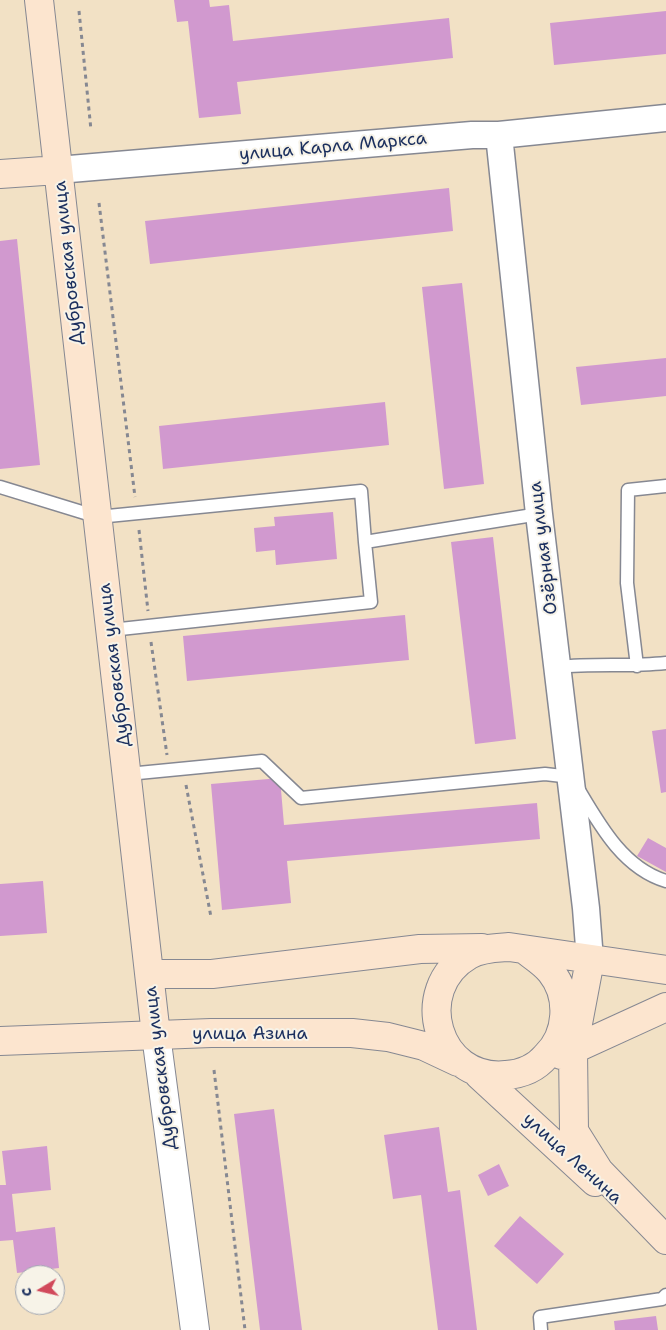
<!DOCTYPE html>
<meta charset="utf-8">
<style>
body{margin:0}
#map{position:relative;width:666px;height:1330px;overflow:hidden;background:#f2e1c5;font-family:"Shantell Sans",sans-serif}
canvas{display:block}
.north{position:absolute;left:15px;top:1265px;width:50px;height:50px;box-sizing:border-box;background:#f7f3e8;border:1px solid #9fa5b1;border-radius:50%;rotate:261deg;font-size:14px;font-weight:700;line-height:20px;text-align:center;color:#1b2f5e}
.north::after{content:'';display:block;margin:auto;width:18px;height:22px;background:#d1495b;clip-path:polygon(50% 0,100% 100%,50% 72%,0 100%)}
</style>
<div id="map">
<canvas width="666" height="1330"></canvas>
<div class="north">С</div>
</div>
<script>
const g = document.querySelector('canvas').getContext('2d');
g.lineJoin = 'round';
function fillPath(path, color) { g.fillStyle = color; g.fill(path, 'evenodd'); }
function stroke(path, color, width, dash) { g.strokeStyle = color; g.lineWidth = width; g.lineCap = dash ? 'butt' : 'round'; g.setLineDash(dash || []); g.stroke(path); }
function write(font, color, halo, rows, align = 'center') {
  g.font = font + ' "Shantell Sans",sans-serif'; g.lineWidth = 4; g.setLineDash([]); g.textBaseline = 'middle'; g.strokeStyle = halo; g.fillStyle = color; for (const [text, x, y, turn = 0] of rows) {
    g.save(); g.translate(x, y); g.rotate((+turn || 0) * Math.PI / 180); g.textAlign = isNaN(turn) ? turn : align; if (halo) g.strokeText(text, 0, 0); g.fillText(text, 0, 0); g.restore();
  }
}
fillPath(new Path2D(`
 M 174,0 L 209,0 L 210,7 L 229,5 L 233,41 L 449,18 L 453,58 L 237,82 L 241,114 L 199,118 L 188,21 L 177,22 Z
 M 666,11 L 666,54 L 554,65 L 550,23 Z
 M 449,188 L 453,231 L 150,264 L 145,221 Z
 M 17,239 L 40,465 L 0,469 L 0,241 Z
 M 462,283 L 484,484 L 444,489 L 422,287 Z
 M 666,358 L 666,396 L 581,405 L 576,367 Z
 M 385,402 L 389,445 L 163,469 L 159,426 Z
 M 333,512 L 337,559 L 276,565 L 275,550 L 256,552 L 254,528 L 275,526 L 274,517 Z
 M 493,537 L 516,739 L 475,744 L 451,542 Z
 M 405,615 L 409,660 L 187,681 L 183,636 Z
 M 666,729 L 666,792 L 661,793 L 652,731 Z
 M 280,778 L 284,825 L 537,803 L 540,839 L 287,861 L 291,903 L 222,910 L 211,784 Z
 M 648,838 L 666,848 L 666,872 L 637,856 Z
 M 43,881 L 47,933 L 0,936 L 0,884 Z
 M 274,1109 L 302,1330 L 260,1330 L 234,1114 Z
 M 439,1127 L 448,1192 L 460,1190 L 477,1330 L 438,1330 L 421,1195 L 393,1199 L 384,1135 Z
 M 47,1146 L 51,1190 L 12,1194 L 16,1232 L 55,1227 L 59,1268 L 17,1273 L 13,1240 L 0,1241 L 0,1185 L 6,1185 L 2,1151 Z
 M 499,1164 L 509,1186 L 488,1196 L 478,1175 Z
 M 520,1216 L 564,1254 L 537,1284 L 494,1246 Z
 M 656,1316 L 658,1330 L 615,1330 L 614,1321 Z`), '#d199cf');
const service = new Path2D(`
 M 0,487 L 98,517 L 361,491 L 365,542
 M 111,630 L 371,602 L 365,542 L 539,514
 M 637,666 L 627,583 L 628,490 L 666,486
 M 558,667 C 594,663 630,667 666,663
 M 128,774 L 262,761 L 301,798 L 545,774 L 571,777 C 595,816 619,867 666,881
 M 541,1330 L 540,1317 L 662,1299 L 666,1295`);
const minor = new Path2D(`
 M 499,135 L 539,514 L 586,908 L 590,960
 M 58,170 L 472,135 L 499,135 L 666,118`);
const tertiary = new Path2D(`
 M 156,1035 L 195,1330`);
const secondary = new Path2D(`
 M 39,0 L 156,1035
 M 0,174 L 58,170
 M 525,950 C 534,957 544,963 551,972 C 571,997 568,1035 546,1056 C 536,1068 521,1074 506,1075 C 437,1082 410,989 469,955 C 481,948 496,948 509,947 L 666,970
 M 590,960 L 573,1050 L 574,1131 L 599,1171 L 666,1240
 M 150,974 L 212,974 L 420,949 L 482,948
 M 0,1041 L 211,1033 L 352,1033 L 388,1037 L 424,1046 L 458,1062
 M 561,1055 L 666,1007
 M 479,1075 L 595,1182`);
stroke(service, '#868892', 15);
stroke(minor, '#868892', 29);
stroke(tertiary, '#868892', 30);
stroke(secondary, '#868892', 30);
stroke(new Path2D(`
 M 79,11 L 91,130
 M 99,203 L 135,497
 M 139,530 L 148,611
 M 151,642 L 167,755
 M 186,785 L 211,917
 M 214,1070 L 245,1330`), '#868892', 3, [4, 4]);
stroke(service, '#fff', 12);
stroke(minor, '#fff', 26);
stroke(tertiary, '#fff', 28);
stroke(secondary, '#fce5cf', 28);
write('18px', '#1b2f5e', '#f7f3e8', [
 ["улица Карла Маркса",333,147,-5],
 ["Дубровская улица",69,263,-96],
 ["Озёрная улица",544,548,-97],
 ["Дубровская улица",115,665,-97],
 ["улица Азина",250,1034],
 ["Дубровская улица",161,1068,-97],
 ["улица Ленина",572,1159,42]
]);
</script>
